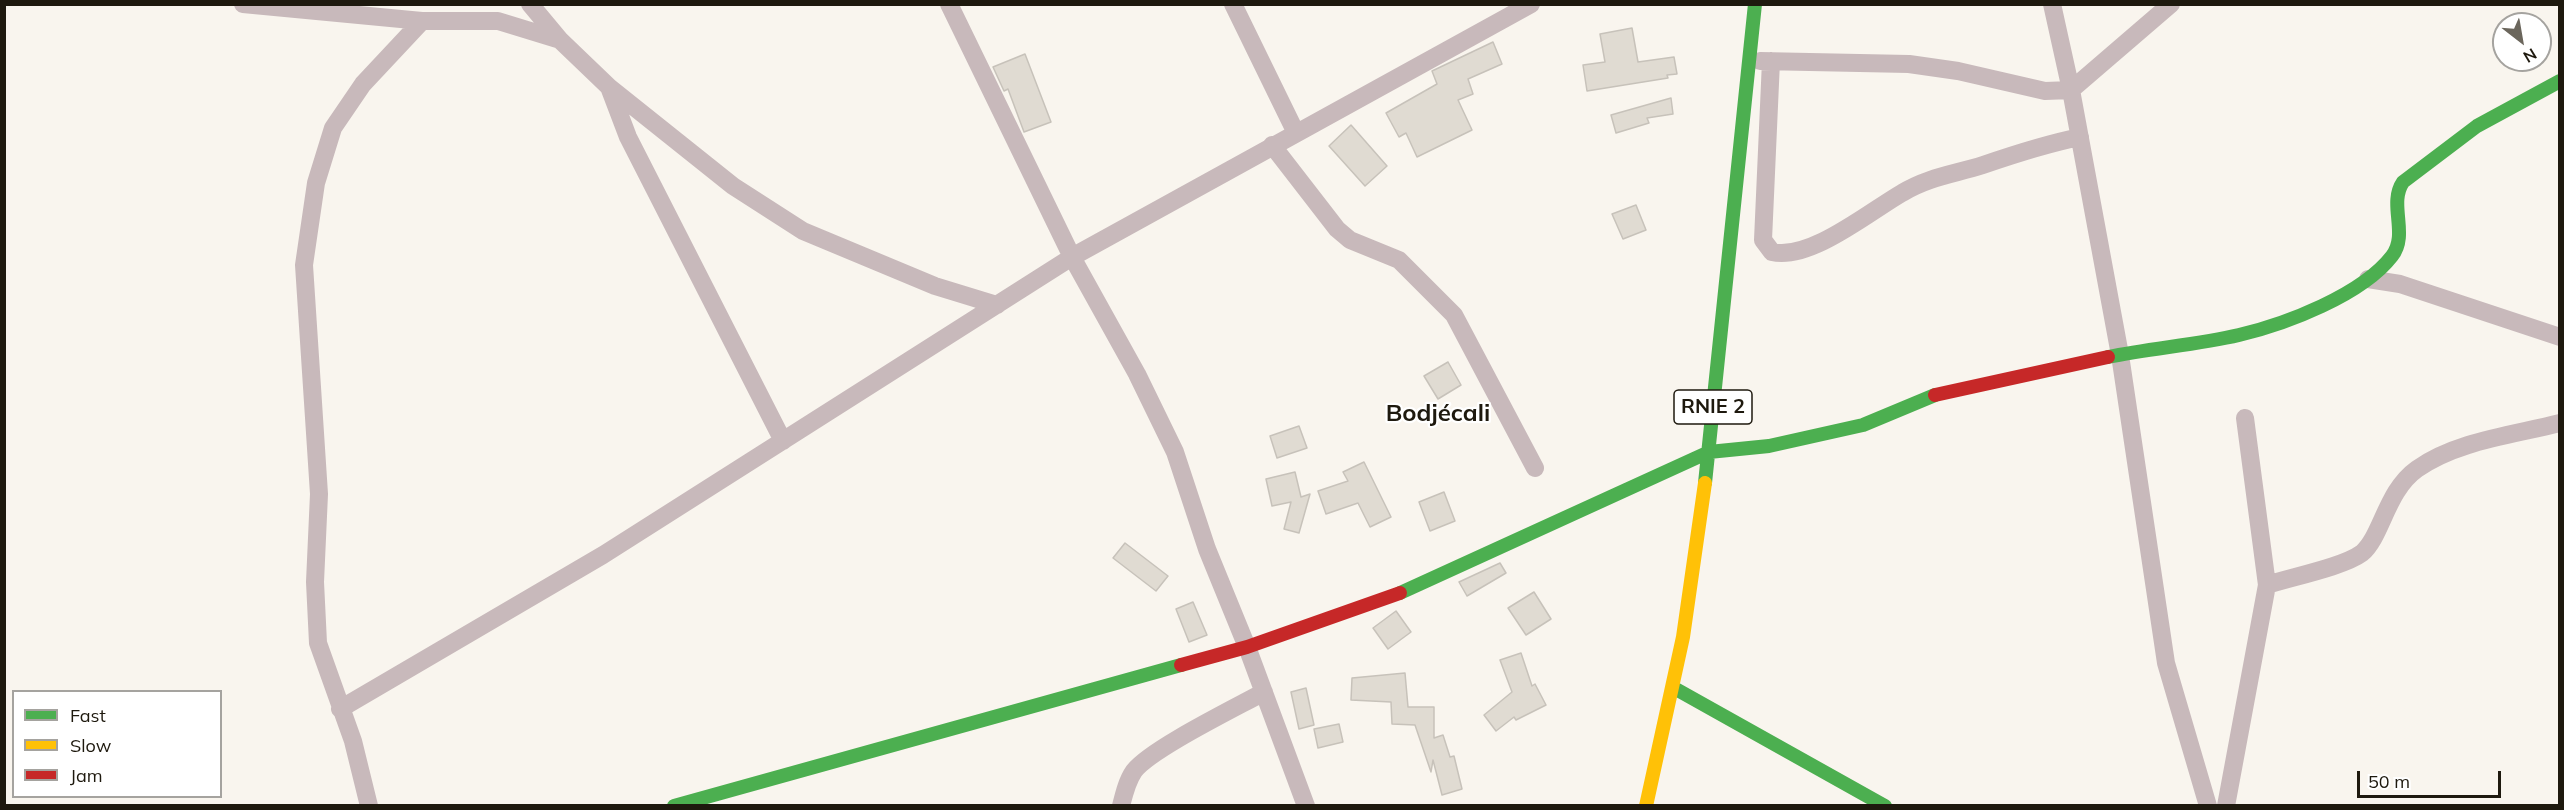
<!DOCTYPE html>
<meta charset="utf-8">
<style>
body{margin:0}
#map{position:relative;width:2564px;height:810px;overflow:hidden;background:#f9f5ee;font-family:Mulish,sans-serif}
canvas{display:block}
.frame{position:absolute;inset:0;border:6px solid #1e190e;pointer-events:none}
.legend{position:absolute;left:12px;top:690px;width:210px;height:108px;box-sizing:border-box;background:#fff;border:2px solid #a5a39f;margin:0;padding:8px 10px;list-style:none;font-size:18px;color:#1e190e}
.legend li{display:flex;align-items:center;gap:12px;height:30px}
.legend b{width:30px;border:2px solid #a5a39f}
.north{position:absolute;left:2492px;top:12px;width:60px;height:60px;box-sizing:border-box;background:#fff;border:2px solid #a5a39f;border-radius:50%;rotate:149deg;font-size:16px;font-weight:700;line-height:24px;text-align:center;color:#1e190e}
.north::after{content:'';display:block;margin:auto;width:21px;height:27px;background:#6b665c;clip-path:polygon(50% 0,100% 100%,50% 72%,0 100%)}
.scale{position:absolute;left:2357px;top:771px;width:144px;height:27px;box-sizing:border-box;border:3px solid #1e190e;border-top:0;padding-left:8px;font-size:18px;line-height:21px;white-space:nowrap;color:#1e190e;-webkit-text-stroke:4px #fff;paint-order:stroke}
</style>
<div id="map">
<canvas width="2564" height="810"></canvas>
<div class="frame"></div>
<ul class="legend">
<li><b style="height:8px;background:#4caf50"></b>Fast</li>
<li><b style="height:8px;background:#ffc107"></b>Slow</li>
<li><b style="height:8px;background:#c62828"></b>Jam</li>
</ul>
<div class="north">N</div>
<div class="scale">50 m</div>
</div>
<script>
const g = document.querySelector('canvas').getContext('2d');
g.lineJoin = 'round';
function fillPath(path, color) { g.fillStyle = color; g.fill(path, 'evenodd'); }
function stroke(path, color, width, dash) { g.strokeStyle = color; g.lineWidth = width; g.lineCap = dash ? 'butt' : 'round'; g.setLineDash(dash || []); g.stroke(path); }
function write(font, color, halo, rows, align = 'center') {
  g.font = font + ' Mulish,sans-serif'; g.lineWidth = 4.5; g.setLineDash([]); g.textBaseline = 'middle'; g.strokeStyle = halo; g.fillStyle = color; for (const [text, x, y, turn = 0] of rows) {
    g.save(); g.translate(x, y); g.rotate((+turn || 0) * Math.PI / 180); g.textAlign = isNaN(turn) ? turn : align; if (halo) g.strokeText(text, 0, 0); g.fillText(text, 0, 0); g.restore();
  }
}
const building = new Path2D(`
 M 1632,28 L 1638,62 L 1674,57 L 1677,74 L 1667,75 L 1668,78 L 1587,91 L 1583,65 L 1605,62 L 1600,34 Z
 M 1493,42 L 1502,64 L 1468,79 L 1473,94 L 1458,100 L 1472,130 L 1417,157 L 1406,133 L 1399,137 L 1386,113 L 1437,84 L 1432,71 Z
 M 1025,54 L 1051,122 L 1024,132 L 1008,89 L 1004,91 L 993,67 Z
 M 1671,98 L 1673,114 L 1647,118 L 1649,123 L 1616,133 L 1611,115 Z
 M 1351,125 L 1387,166 L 1365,186 L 1329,146 Z
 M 1636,205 L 1646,230 L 1623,239 L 1612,214 Z
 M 1448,362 L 1461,385 L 1438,399 L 1424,376 Z
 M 1299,426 L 1307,448 L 1277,458 L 1270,436 Z
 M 1364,462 L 1391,517 L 1370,527 L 1358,503 L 1326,514 L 1318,491 L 1348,481 L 1343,472 Z
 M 1295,472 L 1301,497 L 1310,494 L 1299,533 L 1284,529 L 1291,502 L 1272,506 L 1266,479 Z
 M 1444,492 L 1455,521 L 1430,531 L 1419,502 Z
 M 1125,543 L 1168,576 L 1156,591 L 1113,558 Z
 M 1500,563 L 1506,573 L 1467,596 L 1459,582 Z
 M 1534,592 L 1551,619 L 1526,635 L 1508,608 Z
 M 1193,602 L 1207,635 L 1189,642 L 1176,609 Z
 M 1396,611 L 1411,632 L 1388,649 L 1373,628 Z
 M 1521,653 L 1532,686 L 1535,684 L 1546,705 L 1516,720 L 1514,717 L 1496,731 L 1484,715 L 1512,692 L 1500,660 Z
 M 1405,673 L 1408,707 L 1434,707 L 1434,738 L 1443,735 L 1450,757 L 1454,756 L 1462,789 L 1442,795 L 1433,760 L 1431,772 L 1415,725 L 1392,724 L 1391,702 L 1351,700 L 1352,678 Z
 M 1306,688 L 1314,725 L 1299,729 L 1291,692 Z
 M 1339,724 L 1343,742 L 1318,748 L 1314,729 Z`);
fillPath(building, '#e0dbd2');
stroke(building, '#c7c2ba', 1.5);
stroke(new Path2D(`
 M 243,4 L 422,21 L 498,21 L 560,40
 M 530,4 L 560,40 L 609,87 L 733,186 L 803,231 L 935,286 L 997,305
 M 949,4 L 1072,257 L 1137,374 L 1175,452 L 1207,549 L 1247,647 L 1306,806
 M 1233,4 L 1296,133
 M 2052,4 L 2071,90 L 2120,355 L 2166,663 L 2208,806
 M 1760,61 L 1909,64 L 1958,71 L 2045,91 L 2071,90 L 2171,4
 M 1771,61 L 1763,240 L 1772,252 C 1810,261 1869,212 1902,193 C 1928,177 1955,174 1983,165 C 2015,154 2046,144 2080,137
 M 609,87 L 628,137 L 783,441
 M 1272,145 L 1337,229 L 1350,240 L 1399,260 L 1454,315 L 1535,468
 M 2368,279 L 2400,284 L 2560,337
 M 2245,418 L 2267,585
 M 340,709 L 603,555 L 1072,257 L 1531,4
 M 369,806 L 353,741 L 318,643 L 315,582 L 319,494 L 304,265 L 316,183 L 333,128 L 363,84 L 422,21
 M 1121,806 C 1124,794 1127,781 1134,771 C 1151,749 1235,708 1264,692
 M 2226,806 L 2267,585 C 2291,577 2343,567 2362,553 C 2382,536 2386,491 2417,469 C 2456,441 2513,435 2560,423`), '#c8b9bb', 18);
stroke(new Path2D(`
 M 2108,357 C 2151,348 2196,345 2239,335 C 2286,324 2362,295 2392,256 C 2409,234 2388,204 2403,182 L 2477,126 L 2560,81
 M 1705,483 L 1755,4
 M 1400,593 L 1709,452 L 1769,446 L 1863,425 L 1935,395
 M 1674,688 L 1885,806
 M 674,806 L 1181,665`), '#4caf50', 14);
stroke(new Path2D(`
 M 1646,806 L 1683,637 L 1705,483`), '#ffc107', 14);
stroke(new Path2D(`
 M 1935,395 L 2108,357
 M 1181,665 L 1247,647 L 1400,593`), '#c62828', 14);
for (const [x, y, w] of [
 [1713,407,78]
]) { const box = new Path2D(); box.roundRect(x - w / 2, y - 17, w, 34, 4.5); g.fillStyle = '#fff'; g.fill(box); stroke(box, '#1e190e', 1.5); }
write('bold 20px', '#1e190e', null, [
 ["RNIE 2",1713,407]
]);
write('bold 24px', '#1e190e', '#fff', [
 ["Bodjécali",1438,414]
]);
</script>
